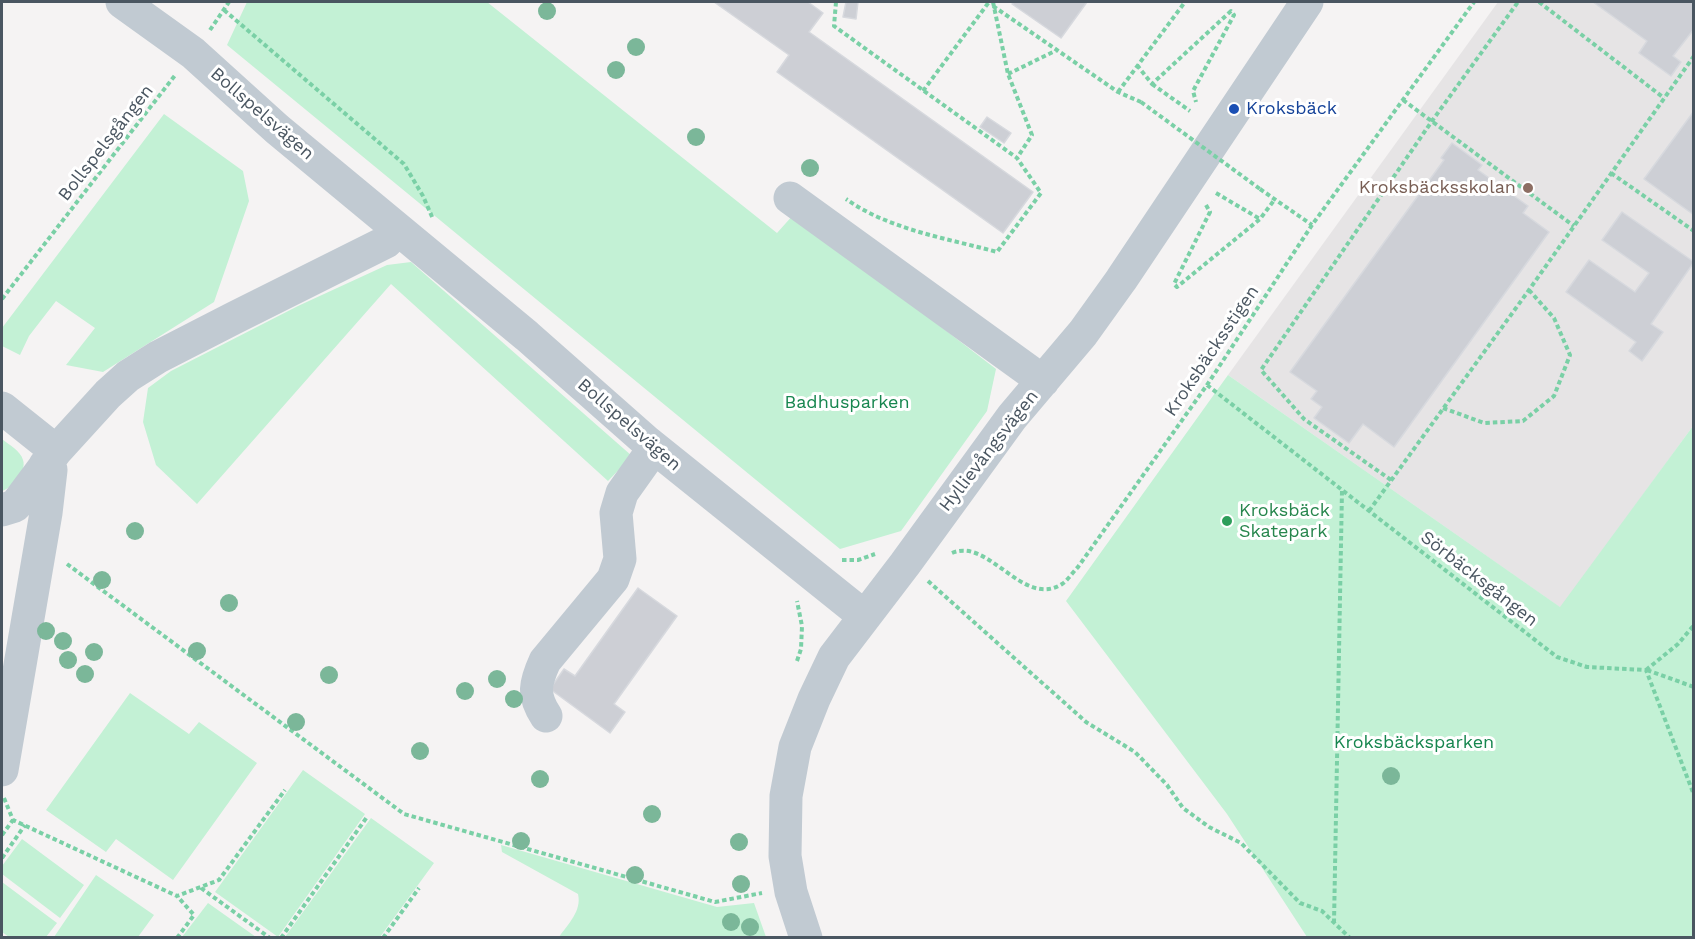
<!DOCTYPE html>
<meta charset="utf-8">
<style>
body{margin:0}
#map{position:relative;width:1695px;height:939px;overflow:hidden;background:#f5f3f3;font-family:"Work Sans",sans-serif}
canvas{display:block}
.frame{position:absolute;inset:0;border:3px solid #4a5661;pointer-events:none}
</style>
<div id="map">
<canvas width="1695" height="939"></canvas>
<div class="frame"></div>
</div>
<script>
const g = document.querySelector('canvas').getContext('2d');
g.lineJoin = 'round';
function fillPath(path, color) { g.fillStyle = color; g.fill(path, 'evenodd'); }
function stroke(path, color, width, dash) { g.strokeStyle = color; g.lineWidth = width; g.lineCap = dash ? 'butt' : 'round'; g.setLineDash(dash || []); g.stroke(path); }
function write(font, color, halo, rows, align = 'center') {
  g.font = font + ' "Work Sans",sans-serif'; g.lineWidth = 6; g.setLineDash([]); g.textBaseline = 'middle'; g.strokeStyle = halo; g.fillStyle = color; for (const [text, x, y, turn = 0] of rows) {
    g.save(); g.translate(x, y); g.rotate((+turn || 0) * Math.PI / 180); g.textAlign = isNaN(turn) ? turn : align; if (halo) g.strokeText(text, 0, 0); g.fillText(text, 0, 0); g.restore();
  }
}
fillPath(new Path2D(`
 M 1498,2 L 1693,2 L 1693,426 L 1561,608 L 1228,375 Z`), '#e6e4e5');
fillPath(new Path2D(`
 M 247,2 L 487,2 L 777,233 L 794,214 L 996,369 L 987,411 L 901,531 L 840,549 L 227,45 Z
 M 164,114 L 243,171 L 249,201 L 214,302 L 103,372 L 66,365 L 95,328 L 56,301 L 29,336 L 20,355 L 2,346 L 2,328 Z
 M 411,262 L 632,456 L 608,481 L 391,284 L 197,504 L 156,465 L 143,422 L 148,388 L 171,371 L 298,306 L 387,265 Z
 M 1228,375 L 1560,607 L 1693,426 L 1693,937 L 1307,937 L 1227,814 L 1066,601 Z
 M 2,439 C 8,444 21,451 23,460 C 27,472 12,488 2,491 Z
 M 130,693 L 189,734 L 199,722 L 257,763 L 173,880 L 116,839 L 106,852 L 46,810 Z
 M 303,770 L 365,814 L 278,937 L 215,892 Z
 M 371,818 L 434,863 L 380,937 L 285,937 Z
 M 22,839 L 84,885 L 60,918 L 2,874 L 2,866 Z
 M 501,845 L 717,907 L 754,903 L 766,937 L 559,937 C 568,924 582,911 578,894 L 502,852 Z
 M 96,875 L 154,915 L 138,937 L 54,937 Z
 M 2,882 L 57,923 L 46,937 L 9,937 L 2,932 Z
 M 208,903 L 256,937 L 182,937 Z`), '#c3f1d5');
const building = new Path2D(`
 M 714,2 L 808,2 L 823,13 L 809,32 L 1033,192 L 1003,233 L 777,72 L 789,55 Z
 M 846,2 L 858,2 L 856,19 L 843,17 Z
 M 1014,2 L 1087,2 L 1061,38 L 1012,4 Z
 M 1593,2 L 1694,2 L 1694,29 L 1673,56 L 1681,62 L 1671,76 L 1639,53 L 1647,41 Z
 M 1694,111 L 1694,215 L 1644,179 Z
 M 987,117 L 1011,133 L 1004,143 L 980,127 Z
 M 1452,143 L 1482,165 L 1478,170 L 1528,206 L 1523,213 L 1549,232 L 1394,447 L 1363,424 L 1349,443 L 1314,418 L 1322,407 L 1311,399 L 1317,391 L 1290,372 L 1444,160 L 1441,158 Z
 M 1622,212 L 1694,262 L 1651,324 L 1663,332 L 1642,361 L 1629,351 L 1636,342 L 1566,292 L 1589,260 L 1635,292 L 1649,273 L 1602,240 Z
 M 638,588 L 677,616 L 614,704 L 625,712 L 610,733 L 550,689 L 564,669 L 575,676 Z`);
fillPath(building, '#cdcfd5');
stroke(building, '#d7d9de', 1.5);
stroke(new Path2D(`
 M 836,2 L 834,26 L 1017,158 L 1041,193 L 997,252 C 946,238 890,230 846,199
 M 993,2 L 1008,74 L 1032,135 L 1017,158
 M 1539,2 L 1664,98
 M 993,6 L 1118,92 L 1141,102
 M 224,10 L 404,164 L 423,196 L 433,219
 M 210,30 L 229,2
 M 1137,65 L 1152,84 L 1231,11 L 1234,15 L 1193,91 L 1196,102
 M 1008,74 L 1057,50
 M 1152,84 L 1190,111
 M 923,91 L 989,2
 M 1118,92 L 1185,2
 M 1403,100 L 1574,226
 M 1611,173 L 1694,231
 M 1260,189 L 1312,225
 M 1216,193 L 1260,219
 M 1206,205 L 1210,212 L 1174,284 L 1177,287 L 1260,219 L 1275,199
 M 2,299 L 176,74
 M 1207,385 L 1557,657 L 1587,667 L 1646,670 L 1694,795
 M 1443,408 L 1484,423 L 1523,421 L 1554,396 L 1570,355 L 1554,318 L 1529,290
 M 1391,480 L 1304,419 L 1261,370 L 1432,121 L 1518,2
 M 1369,511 L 1529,290 L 1694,56
 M 952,553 C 989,537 1023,609 1062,584 C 1068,580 1073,572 1078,567 L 1207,385 L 1312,225 L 1474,2
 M 842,560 L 858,560 L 875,554
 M 67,564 L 404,814 L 715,902 L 762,893
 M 928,581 L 1086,722 L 1135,752 L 1167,785 L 1183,808 L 1209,827 L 1241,843 L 1300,903 L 1322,911 L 1350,938
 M 797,661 L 801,649 L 802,626 L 797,601
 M 1646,670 L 1678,644 L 1694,625
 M 1647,670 L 1694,687
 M 4,798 L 13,820 L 177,896 L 219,880 L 285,790
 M 2,835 L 13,820
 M 2,858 L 25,825
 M 201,888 L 270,938
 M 1334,923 L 1342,490
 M 177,938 L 194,915 L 177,896
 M 281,938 L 367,817
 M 383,938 L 419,888`), '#7ad0a6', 4, [4.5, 3]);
stroke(new Path2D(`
 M 122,2 L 193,53 L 277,129 L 527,336 L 646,441 L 864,616
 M 790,198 L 1043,381
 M 2,408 L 56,451
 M 2,510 L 15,506 L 56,451 L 108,394 L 128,376 L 158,357 L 234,318 L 386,242 L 398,230
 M 546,716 C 532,695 535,683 545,661 L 613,579 L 620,559 L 616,513 L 622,493 L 654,448
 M 2,770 L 46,513 L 51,470 L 45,465
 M 806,938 L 791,892 L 785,856 L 786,796 L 795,747 L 814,699 L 834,657 L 905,564 L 1012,417 L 1083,333 L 1121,280 L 1307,2`), '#c1cad2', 33);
stroke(new Path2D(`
 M 1141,102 L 1260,189`), '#7ad0a6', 4, [4.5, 3]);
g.fillStyle = '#7bb799';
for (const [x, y] of [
 [547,11],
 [636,47],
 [616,70],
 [696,137],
 [810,168],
 [135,531],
 [102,580],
 [229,603],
 [46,631],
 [63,641],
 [197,651],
 [94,652],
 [68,660],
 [85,674],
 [329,675],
 [497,679],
 [465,691],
 [514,699],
 [296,722],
 [420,751],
 [1391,776],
 [540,779],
 [652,814],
 [521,841],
 [739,842],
 [635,875],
 [741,884],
 [731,922],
 [750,927]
]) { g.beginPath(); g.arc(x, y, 9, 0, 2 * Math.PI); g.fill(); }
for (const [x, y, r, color] of [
 [1234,109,6,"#1a4fb4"],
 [1528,188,6,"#8d6e63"],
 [1227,521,6,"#2e9e5b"]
]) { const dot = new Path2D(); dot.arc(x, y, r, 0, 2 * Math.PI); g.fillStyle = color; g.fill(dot); stroke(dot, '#fff', 2); }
write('18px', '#164399', '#fff', [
 ["Kroksbäck",1246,109]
], 'left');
write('18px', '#4a5661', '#fff', [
 ["Bollspelsvägen",262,114,41],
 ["Bollspelsgången",106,143,-52],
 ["Kroksbäcksstigen",1212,351,-56],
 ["Bollspelsvägen",629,425,41],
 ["Hyllievångsvägen",989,451,-52],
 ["Sörbäcksgången",1479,579,38]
]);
write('18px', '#785e54', '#fff', [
 ["Kroksbäcksskolan",1516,188]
], 'right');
write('18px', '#17864f', '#fff', [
 ["Badhusparken",847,403],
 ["Kroksbäcksparken",1414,743]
]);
write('18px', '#27864d', '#fff', [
 ["Kroksbäck",1239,511],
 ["Skatepark",1239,532]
], 'left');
</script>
